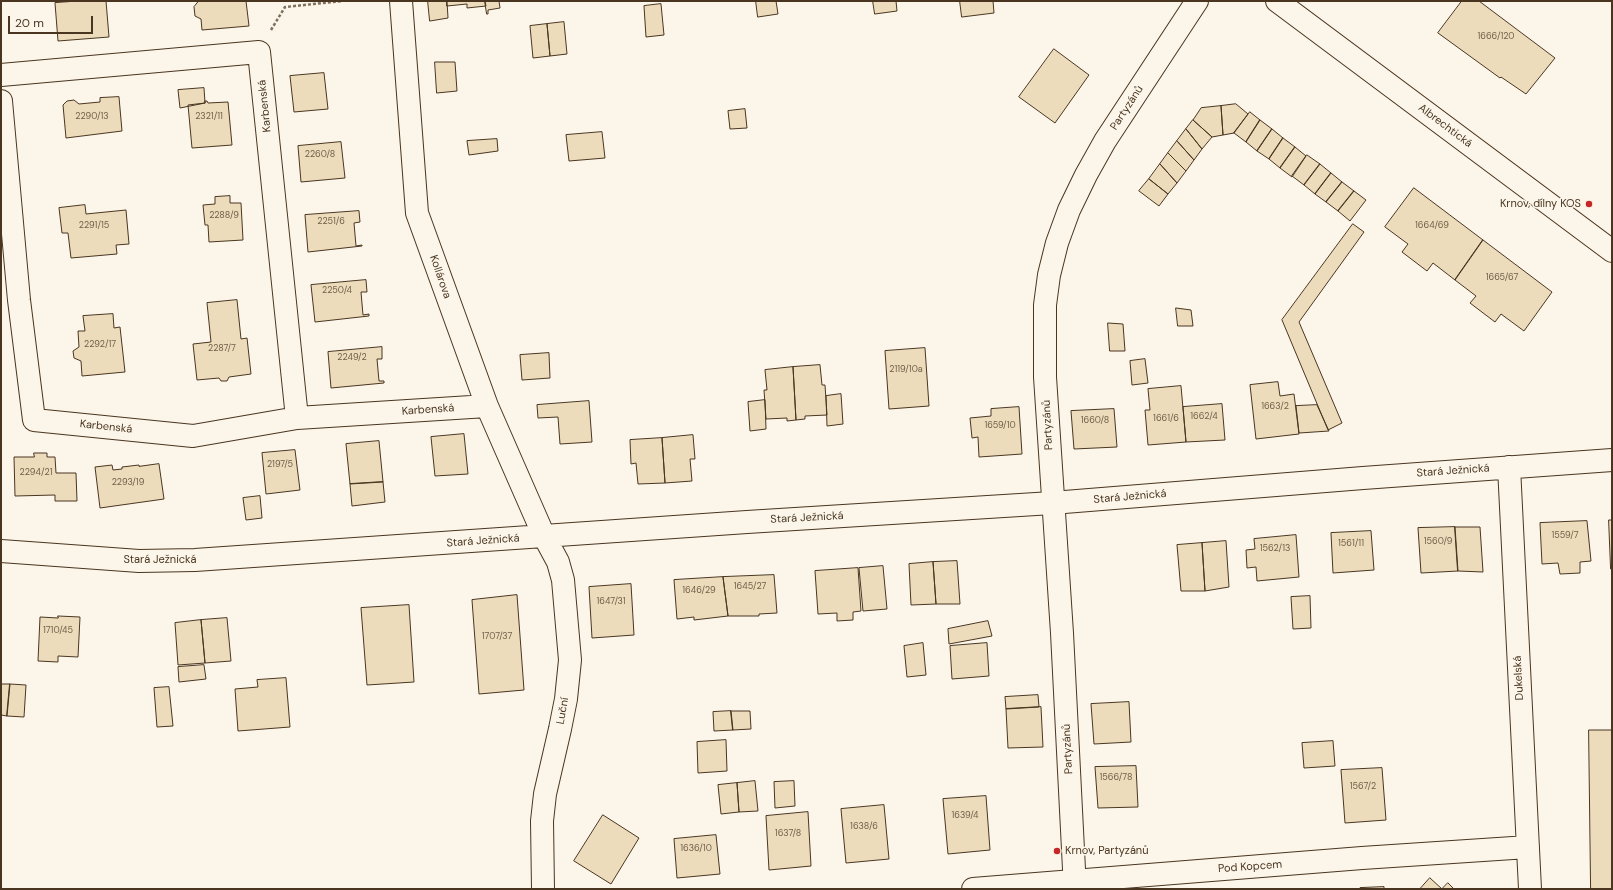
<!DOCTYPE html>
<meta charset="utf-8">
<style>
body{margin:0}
#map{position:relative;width:1613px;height:890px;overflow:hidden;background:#fbf6e9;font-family:"DM Sans",sans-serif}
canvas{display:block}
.frame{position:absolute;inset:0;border:2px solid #4a3520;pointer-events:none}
.scale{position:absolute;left:8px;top:16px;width:85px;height:18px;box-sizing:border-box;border:2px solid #4a3520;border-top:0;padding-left:5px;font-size:12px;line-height:14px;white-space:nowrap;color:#4a3520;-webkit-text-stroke:3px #fbf6e9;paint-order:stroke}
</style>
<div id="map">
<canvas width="1613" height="890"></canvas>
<div class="frame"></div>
<div class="scale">20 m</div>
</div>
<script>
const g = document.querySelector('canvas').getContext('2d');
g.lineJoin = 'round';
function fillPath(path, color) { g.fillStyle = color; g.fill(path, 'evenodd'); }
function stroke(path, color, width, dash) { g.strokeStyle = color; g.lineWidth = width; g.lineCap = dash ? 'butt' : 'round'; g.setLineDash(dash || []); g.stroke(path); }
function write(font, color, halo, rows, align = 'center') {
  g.font = font + ' "DM Sans",sans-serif'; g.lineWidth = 3; g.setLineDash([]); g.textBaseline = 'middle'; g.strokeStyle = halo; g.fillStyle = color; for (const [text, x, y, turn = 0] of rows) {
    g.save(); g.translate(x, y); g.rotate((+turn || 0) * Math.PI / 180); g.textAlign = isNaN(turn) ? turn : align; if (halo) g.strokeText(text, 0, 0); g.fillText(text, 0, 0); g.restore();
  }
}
const building = new Path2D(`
 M 78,1 L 106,1 L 109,37 L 58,41 L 55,3 Z
 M 199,1 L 246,1 L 249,26 L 202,30 L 201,19 L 195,16 L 194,7 Z
 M 428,1 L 447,1 L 448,18 L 430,21 Z
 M 447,1 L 485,1 L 486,6 L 467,8 L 467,4 L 447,6 Z
 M 485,1 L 499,1 L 500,8 L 488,10 L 488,14 L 487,14 Z
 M 756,1 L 776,1 L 778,14 L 758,17 Z
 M 873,1 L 896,1 L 897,11 L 875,14 Z
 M 960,1 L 993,1 L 994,13 L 962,17 Z
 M 1462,1 L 1479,1 L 1555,58 L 1526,94 L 1501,77 L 1500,78 L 1438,33 Z
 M 661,4 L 664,35 L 646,37 L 644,6 Z
 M 564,22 L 567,54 L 550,56 L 547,24 Z
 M 547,24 L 550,56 L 533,58 L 530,26 Z
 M 1054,49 L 1089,75 L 1055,123 L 1019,97 Z
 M 435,62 L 455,62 L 457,91 L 437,93 Z
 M 324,73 L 328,109 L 294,112 L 290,76 Z
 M 204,88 L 205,103 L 180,108 L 178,90 Z
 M 119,97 L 122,131 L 66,138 L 63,105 L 67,101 L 74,100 L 79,104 L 100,102 L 100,98 Z
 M 205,101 L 207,101 L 208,103 L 228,102 L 232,145 L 192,148 L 188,105 L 205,103 Z
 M 1236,104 L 1248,114 L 1234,133 L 1223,135 L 1221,106 Z
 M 1221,106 L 1223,135 L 1212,137 L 1193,120 L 1201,108 Z
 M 745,109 L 747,128 L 730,129 L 728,111 Z
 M 1250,112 L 1260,120 L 1246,142 L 1234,133 Z
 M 1193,120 L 1212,137 L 1202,149 L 1186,129 Z
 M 1260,120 L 1272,129 L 1257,151 L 1246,142 Z
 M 1186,129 L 1202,149 L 1194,160 L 1177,141 Z
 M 1272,129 L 1283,138 L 1269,159 L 1257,151 Z
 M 602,132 L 605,158 L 569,161 L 566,135 Z
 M 1283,138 L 1295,147 L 1280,168 L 1269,159 Z
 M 497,139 L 498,151 L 469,155 L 467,141 Z
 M 1177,141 L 1194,160 L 1186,171 L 1168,153 Z
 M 341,142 L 345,178 L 301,182 L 298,146 Z
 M 1295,147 L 1306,156 L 1292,177 L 1280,168 Z
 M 1168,153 L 1186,171 L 1177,183 L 1160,164 Z
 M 1307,155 L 1320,164 L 1304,185 L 1292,176 Z
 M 1160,164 L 1177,183 L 1168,194 L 1149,179 Z
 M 1320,164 L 1331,173 L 1315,194 L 1304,185 Z
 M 1331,173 L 1342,182 L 1326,202 L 1315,194 Z
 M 1149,179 L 1168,194 L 1159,206 L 1139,191 Z
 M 1342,182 L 1354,191 L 1338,211 L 1326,202 Z
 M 1414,188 L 1483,240 L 1455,280 L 1433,263 L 1427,271 L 1402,252 L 1408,244 L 1385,227 Z
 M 1354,191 L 1366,200 L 1350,221 L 1338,211 Z
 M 230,196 L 230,203 L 241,203 L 243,240 L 209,242 L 208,225 L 205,225 L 203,205 L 215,204 L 215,197 Z
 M 85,205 L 86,214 L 126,210 L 129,244 L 116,245 L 117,254 L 71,258 L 68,233 L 62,233 L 59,208 Z
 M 359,211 L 360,222 L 354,223 L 356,246 L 362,245 L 362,246 L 308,252 L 305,215 Z
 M 1353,224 L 1364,232 L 1299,322 L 1342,423 L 1328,430 L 1282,320 Z
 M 1483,240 L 1552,292 L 1524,331 L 1501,314 L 1495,322 L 1470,303 L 1476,296 L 1455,280 Z
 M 366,280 L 367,292 L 361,292 L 363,315 L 369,314 L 369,316 L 315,322 L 311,285 Z
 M 237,300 L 241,339 L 247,338 L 251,374 L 229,377 L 227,381 L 221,381 L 219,378 L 197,380 L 193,344 L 211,342 L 207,303 Z
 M 1176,308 L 1191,310 L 1193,326 L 1178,326 Z
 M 113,314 L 114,328 L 120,327 L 125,372 L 82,376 L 81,361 L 74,358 L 73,351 L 79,347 L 78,331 L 85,331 L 83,316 Z
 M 1108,323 L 1123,324 L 1125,351 L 1110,351 Z
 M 382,347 L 382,359 L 377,359 L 379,381 L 384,381 L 384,383 L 331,388 L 328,352 Z
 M 925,348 L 929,406 L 889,409 L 885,351 Z
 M 549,353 L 550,378 L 522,380 L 520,355 Z
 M 1145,359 L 1148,383 L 1132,385 L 1130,361 Z
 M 820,365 L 822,385 L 825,385 L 827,415 L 805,416 L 805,419 L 796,420 L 793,367 Z
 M 793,367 L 796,420 L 787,421 L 787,418 L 766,419 L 764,390 L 767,390 L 765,370 Z
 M 1278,382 L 1280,396 L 1294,394 L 1299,434 L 1256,439 L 1250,385 Z
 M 1181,386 L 1186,442 L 1148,445 L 1145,410 L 1150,410 L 1148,389 Z
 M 841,394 L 843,424 L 827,426 L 826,396 Z
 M 765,400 L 766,429 L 750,431 L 748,402 Z
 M 589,401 L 592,442 L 560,444 L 558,417 L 538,418 L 537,405 Z
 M 1222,404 L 1225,440 L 1186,442 L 1183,407 Z
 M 1317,405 L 1329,431 L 1299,433 L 1296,406 Z
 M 1019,407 L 1022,454 L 979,457 L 978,437 L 972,438 L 970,418 L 991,416 L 991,409 Z
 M 1114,409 L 1117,447 L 1074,449 L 1071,411 Z
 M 464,434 L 468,474 L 435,476 L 431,437 Z
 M 693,435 L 695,459 L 690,459 L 692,481 L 665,483 L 662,438 Z
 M 662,438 L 665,483 L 638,484 L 636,463 L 631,464 L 630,440 Z
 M 379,441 L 383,482 L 350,484 L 346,444 Z
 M 295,450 L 300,490 L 266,494 L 262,453 Z
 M 34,453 L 47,453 L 47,457 L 55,457 L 56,473 L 76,473 L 77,501 L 55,501 L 55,495 L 15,496 L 14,457 L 34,457 Z
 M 159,464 L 164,499 L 100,508 L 95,467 L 112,465 L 113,470 L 122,469 L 122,467 L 139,465 L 139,466 Z
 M 383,482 L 385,502 L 352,506 L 350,484 Z
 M 260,496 L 262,518 L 246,520 L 243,498 Z
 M 1609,520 L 1612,520 L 1612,569 L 1611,569 Z
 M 1587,521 L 1591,561 L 1580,562 L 1580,573 L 1560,574 L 1558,563 L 1542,564 L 1540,523 Z
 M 1455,527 L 1458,571 L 1421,573 L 1418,528 Z
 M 1455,527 L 1480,527 L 1483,572 L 1458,571 Z
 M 1371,531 L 1374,570 L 1333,573 L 1331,533 Z
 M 1296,535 L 1299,577 L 1257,581 L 1256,567 L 1247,568 L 1246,550 L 1255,549 L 1254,539 Z
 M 1226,541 L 1229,587 L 1205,591 L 1202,543 Z
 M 1202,543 L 1205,591 L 1181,591 L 1177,545 Z
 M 957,561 L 960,604 L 936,604 L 933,562 Z
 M 933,562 L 936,604 L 911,605 L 909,564 Z
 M 883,566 L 887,609 L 863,611 L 859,568 Z
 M 858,568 L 861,611 L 853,612 L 853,620 L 837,621 L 837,613 L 818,614 L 815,571 Z
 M 774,575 L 777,613 L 759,614 L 759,616 L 728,616 L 723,577 Z
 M 723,577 L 728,616 L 694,620 L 694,617 L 677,619 L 674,580 Z
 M 631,584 L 634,635 L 592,638 L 589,587 Z
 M 517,595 L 524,690 L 479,694 L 472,600 Z
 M 1310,596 L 1311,628 L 1293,629 L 1291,597 Z
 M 409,605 L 414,682 L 367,685 L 361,608 Z
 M 58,616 L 80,617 L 78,657 L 58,656 L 58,662 L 38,661 L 40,617 L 58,618 Z
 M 227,618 L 231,661 L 205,663 L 201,620 Z
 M 201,620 L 205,663 L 178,665 L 175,623 Z
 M 988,621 L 992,636 L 949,644 L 948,629 Z
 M 923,643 L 926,675 L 907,677 L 904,646 Z
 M 987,643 L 989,676 L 952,679 L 950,646 Z
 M 204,665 L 206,679 L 179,682 L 178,667 Z
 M 286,678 L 290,727 L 238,731 L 235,689 L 258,687 L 257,680 Z
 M 1,684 L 10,684 L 7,716 L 1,715 Z
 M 10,684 L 26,685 L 24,717 L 7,716 Z
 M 169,687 L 173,726 L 157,727 L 154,688 Z
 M 1038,695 L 1039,707 L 1006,709 L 1005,697 Z
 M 1129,702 L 1131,742 L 1094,744 L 1091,704 Z
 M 1041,707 L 1043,747 L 1008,748 L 1006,709 Z
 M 731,711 L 733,730 L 714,731 L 713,712 Z
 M 731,711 L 750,711 L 751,729 L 733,730 Z
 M 1589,730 L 1612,730 L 1612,889 L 1591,889 Z
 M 726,740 L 727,771 L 698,773 L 697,742 Z
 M 1333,741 L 1335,766 L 1304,768 L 1302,743 Z
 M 1136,766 L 1138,807 L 1098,808 L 1095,767 Z
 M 1382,768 L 1386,820 L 1345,823 L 1341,770 Z
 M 755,781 L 758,811 L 739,812 L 737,783 Z
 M 794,781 L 795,806 L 775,808 L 774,782 Z
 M 737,783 L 739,812 L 721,814 L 718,785 Z
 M 986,796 L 990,850 L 948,854 L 943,799 Z
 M 884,805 L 889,859 L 846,863 L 841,809 Z
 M 808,812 L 811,866 L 769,870 L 766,816 Z
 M 603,815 L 639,838 L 611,884 L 574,861 Z
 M 716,835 L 720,874 L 677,878 L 674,839 Z
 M 1430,878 L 1442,889 L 1420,889 Z
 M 1448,883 L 1454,889 L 1442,889 Z
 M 1384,887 L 1384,889 L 1360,889 L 1360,888 Z`);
fillPath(building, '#ecdcbc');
stroke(building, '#4a3520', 1);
const minor = new Path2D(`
 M 401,1 L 417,213 L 487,406 L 544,536 L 558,562 L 563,580 L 570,660 L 566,699 L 560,729 L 545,794 L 542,821 L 543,889
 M 1,75 L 259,52 L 297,418 L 193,436 L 34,420 L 19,300 L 1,101
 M 297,418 L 487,406
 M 1509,467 L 1530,889
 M 1,551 L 139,561 L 195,560 L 747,522 L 1052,503 L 1363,478 L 1612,460
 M 973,889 L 1362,858 L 1528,847`);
const tertiary = new Path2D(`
 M 1075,889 L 1062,633 L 1045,377 L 1045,305 L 1049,275 L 1057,243 L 1069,210 L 1086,175 L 1105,141 L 1197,1`);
const secondary = new Path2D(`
 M 1277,1 L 1612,251`);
stroke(minor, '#4a3520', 24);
stroke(tertiary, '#4a3520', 24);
stroke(secondary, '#4a3520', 24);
stroke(new Path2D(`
 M 271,30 L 285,7 L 343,1`), '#7f6f5c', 2.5, [3, 2]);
stroke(minor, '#fbf6e9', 22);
stroke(tertiary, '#fbf6e9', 22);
stroke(secondary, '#fbf6e9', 22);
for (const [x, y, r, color] of [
 [1589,204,4,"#c62828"],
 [1057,851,4,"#c62828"]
]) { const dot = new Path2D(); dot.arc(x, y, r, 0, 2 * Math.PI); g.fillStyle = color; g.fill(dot); stroke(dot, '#fbf6e9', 1.5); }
write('9px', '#725f47', null, [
 ["1666/120",1496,37],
 ["2290/13",92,117],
 ["2321/11",209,117],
 ["2260/8",320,155],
 ["2288/9",224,216],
 ["2251/6",331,222],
 ["2291/15",94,226],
 ["1664/69",1432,226],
 ["1665/67",1502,278],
 ["2250/4",337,291],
 ["2292/17",100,345],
 ["2287/7",222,349],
 ["2249/2",352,358],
 ["2119/10a",906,370],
 ["1663/2",1275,407],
 ["1662/4",1204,417],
 ["1661/6",1166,419],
 ["1660/8",1095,421],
 ["1659/10",1000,426],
 ["2197/5",280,465],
 ["2294/21",36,473],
 ["2293/19",128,483],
 ["1559/7",1565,536],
 ["1560/9",1438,542],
 ["1561/11",1351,544],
 ["1562/13",1275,549],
 ["1645/27",750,587],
 ["1646/29",699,591],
 ["1647/31",611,602],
 ["1710/45",58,631],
 ["1707/37",497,637],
 ["1566/78",1116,778],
 ["1567/2",1363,787],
 ["1639/4",965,816],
 ["1638/6",864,827],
 ["1637/8",788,834],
 ["1636/10",696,849]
]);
write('11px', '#4a3520', '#fbf6e9', [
 ["Karbenská",265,106,-96],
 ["Partyzánů",1127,108,-57],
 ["Albrechtická",1445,126,37],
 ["Kollárova",440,277,71],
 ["Karbenská",428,410,-4],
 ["Partyzánů",1048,425,-93],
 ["Karbenská",106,427,6],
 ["Stará Ježnická",1453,471,-4],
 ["Stará Ježnická",1130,497,-5],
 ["Stará Ježnická",807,518,-3],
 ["Stará Ježnická",483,541,-4],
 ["Stará Ježnická",160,560],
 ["Dukelská",1519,678,-93],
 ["Luční",563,711,-80],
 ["Partyzánů",1068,749,-93],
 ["Pod Kopcem",1250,867,-4]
]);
write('11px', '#4a3520', '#fbf6e9', [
 ["Krnov, dílny KOS",1581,204],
 ["Krnov, Partyzánů",1065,851,"left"]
], 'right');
</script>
